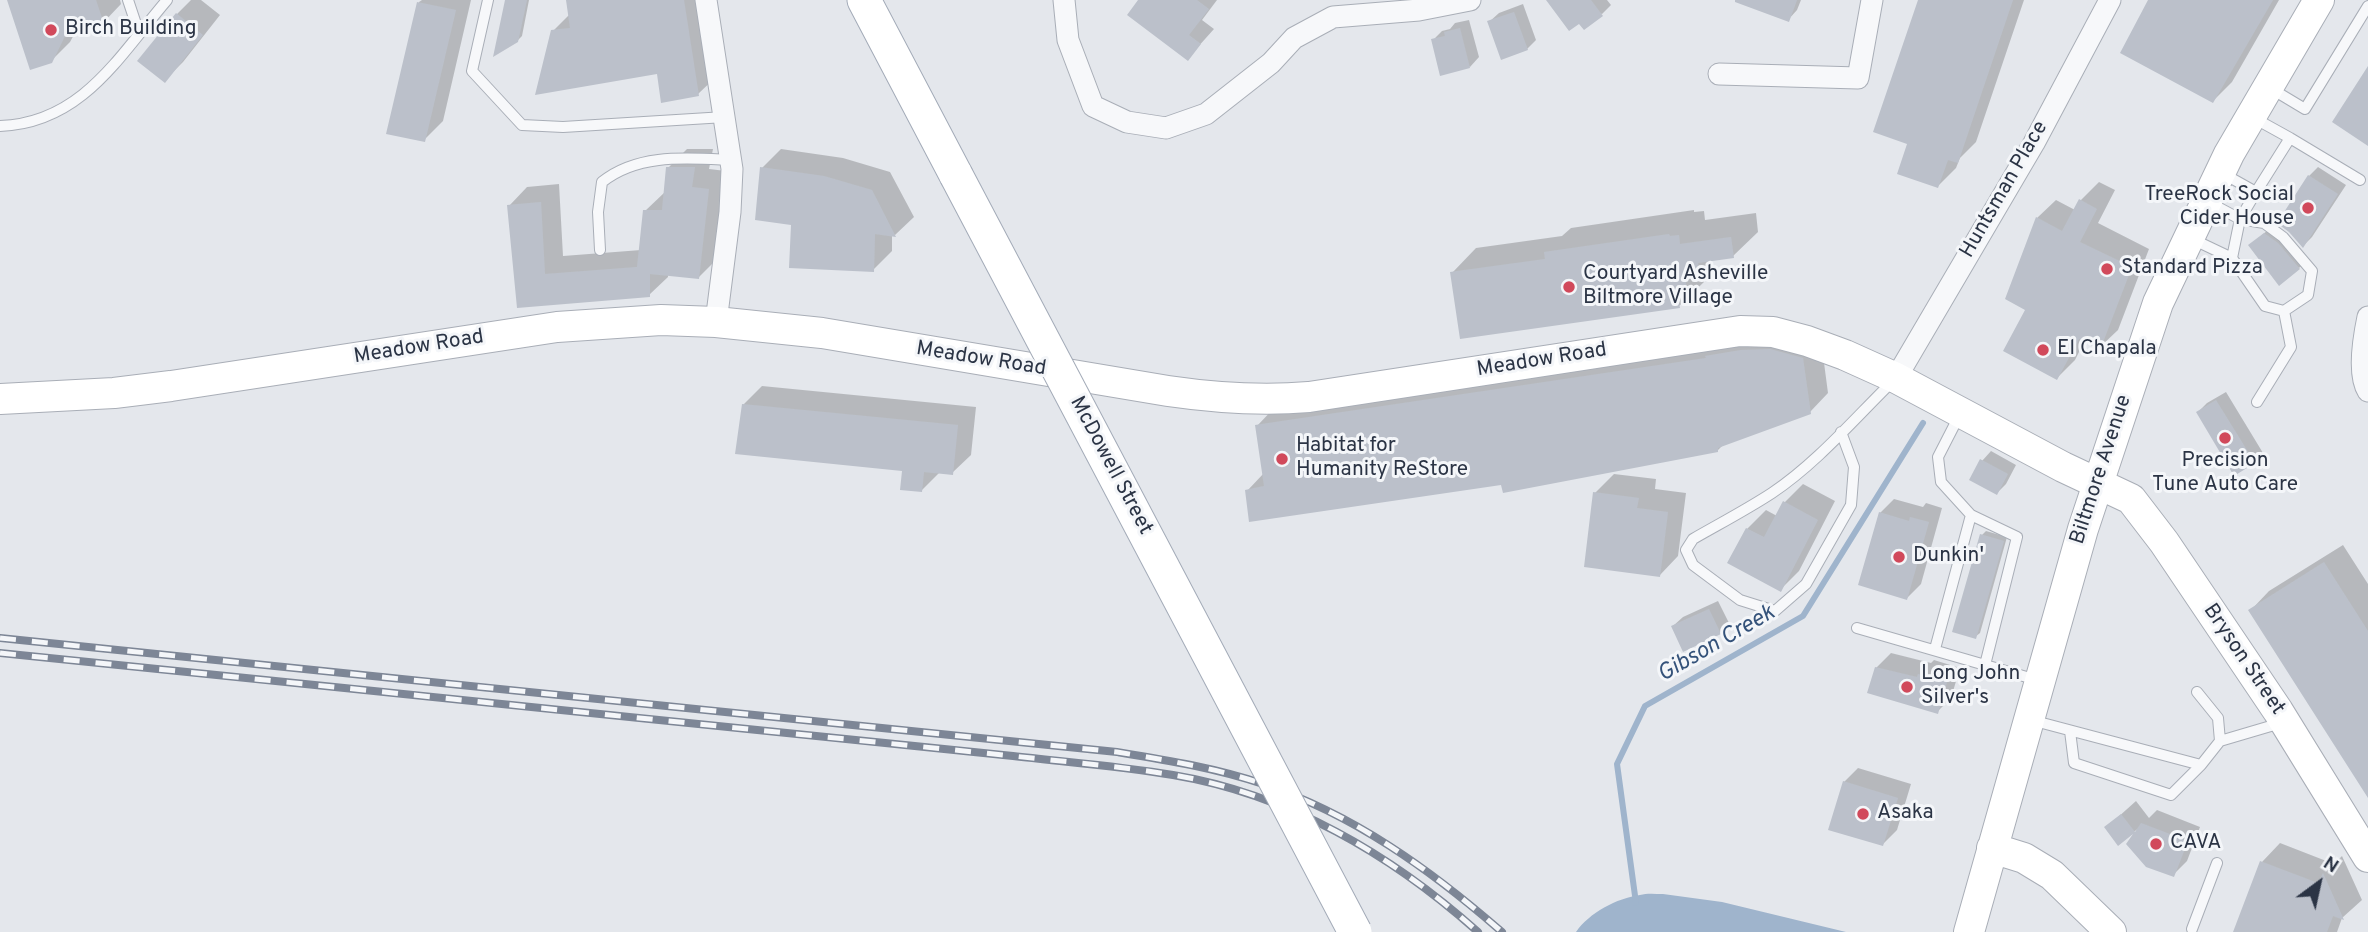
<!DOCTYPE html>
<style>
body{margin:0}
#map{position:relative;width:2368px;height:932px;overflow:hidden;background:#e4e7ec;font-family:Overpass,sans-serif}
canvas{display:block}
.north{position:absolute;left:2284px;top:848px;width:70px;height:70px;-webkit-text-stroke:5px #f4f6f9;paint-order:stroke;rotate:33deg;font-size:19px;font-weight:700;line-height:28px;text-align:center;color:#2b3445}
.north::after{content:'';display:block;margin:auto;width:24px;height:32px;background:#2b3445;clip-path:polygon(50% 0,100% 100%,50% 72%,0 100%)}
</style>
<div id="map">
<canvas width="2368" height="932"></canvas>
<div class="north">N</div>
</div>
<script>
const g = document.querySelector('canvas').getContext('2d');
g.lineJoin = 'round';
function fillPath(path, color) { g.fillStyle = color; g.fill(path, 'evenodd'); }
function stroke(path, color, width, dash) { g.strokeStyle = color; g.lineWidth = width; g.lineCap = dash ? 'butt' : 'round'; g.setLineDash(dash || []); g.stroke(path); }
function write(font, color, halo, rows, align = 'center') {
  g.font = font + ' Overpass,sans-serif'; g.lineWidth = 6; g.setLineDash([]); g.textBaseline = 'middle'; g.strokeStyle = halo; g.fillStyle = color; for (const [text, x, y, turn = 0] of rows) {
    g.save(); g.translate(x, y); g.rotate((+turn || 0) * Math.PI / 180); g.textAlign = isNaN(turn) ? turn : align; if (halo) g.strokeText(text, 0, 0); g.fillText(text, 0, 0); g.restore();
  }
}
fillPath(new Path2D(`
 M 1663,894 L 1722,902 L 1846,932 L 1576,932 C 1589,913 1617,898 1640,895 C 1647,893 1655,894 1663,894 Z`), '#9fb4cc');
fillPath(new Path2D(`
 M 9,0 L 120,0 L 121,4 L 103,23 L 76,31 L 70,42 L 51,61 Z
 M 191,0 L 201,0 L 220,15 L 183,62 L 165,80 L 177,14 Z
 M 422,0 L 471,0 L 443,121 L 424,140 L 419,2 Z
 M 507,0 L 529,0 L 522,36 L 517,41 Z
 M 568,0 L 705,0 L 717,76 L 698,94 L 659,72 L 553,31 L 570,14 Z
 M 1140,0 L 1217,0 L 1202,20 L 1214,29 L 1188,58 Z
 M 1548,0 L 1607,0 L 1611,5 L 1602,14 Z
 M 1747,0 L 1801,0 L 1797,10 L 1788,20 Z
 M 1920,0 L 2024,0 L 1976,142 L 1960,158 L 1956,168 L 1938,186 L 1909,143 Z
 M 2150,0 L 2279,0 L 2232,82 L 2213,101 Z
 M 1523,4 L 1536,40 L 1527,49 L 1489,22 L 1499,13 Z
 M 1469,20 L 1479,57 L 1470,67 L 1433,40 L 1442,31 L 1450,29 L 1455,23 Z
 M 687,149 L 713,149 L 709,169 L 726,171 L 717,259 L 698,278 L 668,274 L 668,277 L 649,295 L 518,306 L 509,206 L 527,187 L 559,184 L 563,256 L 641,250 L 645,211 L 665,192 L 668,168 Z
 M 781,149 L 843,158 L 890,172 L 914,217 L 895,235 L 892,234 L 892,251 L 873,270 L 793,223 L 762,168 Z
 M 2318,167 L 2346,185 L 2312,237 L 2303,246 L 2309,176 Z
 M 2099,182 L 2115,190 L 2098,223 L 2149,249 L 2118,330 L 2099,348 L 2085,340 L 2075,360 L 2057,378 L 2028,309 L 2037,218 L 2056,200 L 2075,210 L 2081,200 Z
 M 1694,210 L 1694,212 L 1704,211 L 1705,220 L 1756,213 L 1758,232 L 1733,256 L 1713,259 L 1711,262 L 1712,270 L 1704,279 L 1704,282 L 1679,306 L 1452,273 L 1476,248 L 1562,236 L 1571,228 Z
 M 2274,225 L 2308,259 L 2299,268 L 2250,245 Z
 M 1821,340 L 1828,393 L 1810,412 L 1724,444 L 1717,451 L 1503,483 L 1247,491 L 1264,473 L 1257,426 L 1275,407 L 1722,341 Z
 M 762,386 L 976,407 L 971,455 L 952,473 L 940,472 L 921,491 L 904,469 L 743,405 Z
 M 2226,392 L 2263,453 L 2254,462 L 2198,412 L 2207,403 Z
 M 1991,451 L 2016,465 L 2006,484 L 1997,493 L 1982,461 Z
 M 1614,474 L 1656,479 L 1655,489 L 1686,493 L 1678,556 L 1660,575 L 1595,493 Z
 M 1803,484 L 1835,501 L 1799,571 L 1780,590 L 1747,529 L 1766,510 L 1777,516 L 1784,503 Z
 M 1894,499 L 1923,507 L 1926,503 L 1942,508 L 1921,584 L 1907,598 L 1880,513 Z
 M 1986,531 L 2007,537 L 1980,633 L 1975,637 L 1982,535 Z
 M 2343,545 L 2368,584 L 2368,795 L 2251,610 L 2269,591 Z
 M 1718,601 L 1729,623 L 1720,633 L 1673,626 L 1683,617 Z
 M 1891,653 L 1931,663 L 1934,660 L 1960,668 L 1951,698 L 1937,712 L 1876,668 Z
 M 1858,768 L 1911,784 L 1897,830 L 1883,844 L 1844,782 Z
 M 2136,801 L 2149,818 L 2157,810 L 2200,827 L 2187,861 L 2173,875 L 2139,828 L 2119,843 L 2107,827 Z
 M 2280,843 L 2334,864 L 2342,856 L 2362,900 L 2342,918 L 2337,932 L 2235,932 L 2262,862 Z`), '#0003');
stroke(new Path2D(`
 M 1636,903 L 1617,764 L 1645,706 L 1803,616 L 1923,423`), '#9fb4cc', 6);
fillPath(new Path2D(`
 M 7,0 L 96,0 L 104,24 L 65,36 L 52,63 L 30,70 Z
 M 505,0 L 527,0 L 518,42 L 493,57 Z
 M 566,0 L 684,0 L 699,96 L 661,103 L 657,74 L 535,95 L 551,30 L 570,28 Z
 M 1138,0 L 1197,0 L 1209,9 L 1189,35 L 1201,44 L 1188,61 L 1127,15 Z
 M 1546,0 L 1591,0 L 1603,16 L 1584,30 L 1579,24 L 1569,31 Z
 M 1735,0 L 1797,0 L 1789,22 L 1735,2 Z
 M 1918,0 L 2013,0 L 1958,163 L 1948,160 L 1938,188 L 1897,174 L 1907,144 L 1873,132 Z
 M 2148,0 L 2273,0 L 2213,103 L 2120,53 Z
 M 417,2 L 456,10 L 425,142 L 386,134 Z
 M 1514,12 L 1528,50 L 1501,60 L 1487,21 Z
 M 176,13 L 203,35 L 165,83 L 137,61 Z
 M 1460,28 L 1470,68 L 1440,76 L 1431,39 L 1445,36 L 1444,32 Z
 M 2368,66 L 2368,146 L 2332,122 Z
 M 666,167 L 695,167 L 692,187 L 709,189 L 699,279 L 650,274 L 650,297 L 517,308 L 507,205 L 541,202 L 545,274 L 637,267 L 643,210 L 662,210 Z
 M 760,167 L 824,176 L 872,190 L 896,237 L 875,234 L 874,272 L 789,268 L 791,225 L 755,220 Z
 M 2308,175 L 2338,194 L 2303,248 L 2289,232 L 2277,223 Z
 M 2079,199 L 2097,209 L 2080,242 L 2132,267 L 2100,350 L 2079,339 L 2057,380 L 2003,351 L 2025,310 L 2005,299 L 2036,217 L 2062,231 Z
 M 2264,233 L 2278,243 L 2300,269 L 2279,286 L 2248,245 Z
 M 1669,234 L 1670,236 L 1679,235 L 1680,244 L 1731,237 L 1734,258 L 1698,263 L 1700,275 L 1685,277 L 1688,297 L 1678,298 L 1680,308 L 1460,339 L 1450,272 L 1545,259 L 1544,252 Z
 M 1770,349 L 1803,358 L 1811,414 L 1718,448 L 1718,452 L 1503,493 L 1501,485 L 1249,522 L 1245,490 L 1264,486 L 1255,425 L 1706,358 L 1705,356 L 1741,350 Z
 M 2216,400 L 2255,463 L 2234,476 L 2196,412 Z
 M 742,404 L 958,425 L 953,475 L 924,472 L 922,492 L 900,490 L 902,471 L 735,454 Z
 M 1980,459 L 2008,474 L 1997,495 L 1969,480 Z
 M 1593,492 L 1639,498 L 1637,508 L 1668,512 L 1660,577 L 1584,567 Z
 M 1783,501 L 1818,520 L 1781,592 L 1727,563 L 1746,528 L 1764,537 Z
 M 1879,512 L 1909,521 L 1910,517 L 1929,522 L 1907,600 L 1858,585 Z
 M 1980,534 L 2004,541 L 1976,639 L 1952,632 Z
 M 2324,562 L 2368,631 L 2368,798 L 2248,610 Z
 M 1709,609 L 1721,634 L 1683,652 L 1671,626 Z
 M 1875,667 L 1917,677 L 1918,674 L 1947,682 L 1938,714 L 1867,693 Z
 M 1843,781 L 1898,798 L 1883,846 L 1828,830 Z
 M 2121,814 L 2135,832 L 2141,823 L 2188,841 L 2174,877 L 2146,867 L 2126,844 L 2133,834 L 2118,846 L 2104,827 Z
 M 2260,861 L 2318,883 L 2323,873 L 2344,920 L 2333,916 L 2327,932 L 2233,932 Z`), '#bbc0ca');
const service = new Path2D(`
 M 128,0 L 139,33
 M 488,0 L 472,71 L 522,125 L 563,127 L 725,117
 M 2270,88 L 2305,109 L 2368,6
 M 0,126 C 82,123 119,56 167,0
 M 2290,138 L 2360,180
 M 2222,173 L 2256,192 L 2290,138 L 2252,117
 M 2208,202 L 2240,219 L 2264,223 L 2283,237 L 2312,271 L 2308,295 L 2284,311 L 2265,306 L 2232,258 L 2240,219 L 2256,192
 M 2190,238 L 2232,258
 M 600,250 L 598,212 L 602,182 C 638,153 687,158 731,160
 M 2257,402 L 2291,347 L 2284,311
 M 1959,416 L 1938,457 L 1941,482 L 1971,515 L 2017,537 L 1985,665
 M 1841,432 L 1854,467 L 1851,505 L 1806,584 L 1775,611 L 1740,600 L 1693,565 L 1686,550 L 1693,539 C 1719,524 1746,510 1772,493 C 1817,463 1855,418 1894,380
 M 1857,628 L 2037,680
 M 1935,649 L 1971,515
 M 2031,720 L 2201,765 L 2220,741 L 2218,718 L 2197,692
 M 2070,731 L 2074,763 L 2171,795 L 2201,765
 M 2220,741 L 2281,723
 M 2192,929 L 2217,863`);
const minor = new Path2D(`
 M 706,0 L 732,169 L 730,212 L 716,322
 M 1064,0 L 1068,40 L 1093,106 L 1127,122 L 1166,128 L 1206,114 L 1271,63 L 1294,38 L 1333,17 L 1419,10 L 1470,0
 M 1719,74 L 1858,78 L 1872,0
 M 2368,317 C 2364,336 2357,374 2368,391
 M 1896,378 L 2034,143 L 2110,0`);
const secondary = new Path2D(`
 M 0,399 L 114,393 L 171,386 L 557,327 L 661,320 L 716,322 L 822,333 L 1168,391 C 1216,398 1261,401 1309,397 L 1740,331 L 1773,332 L 1807,341 L 1845,355 L 1896,378 L 2063,467 L 2131,499 L 2164,542 L 2278,711 L 2368,857
 M 1992,848 L 2024,858 L 2052,875 L 2111,932
 M 1969,932 L 2083,529 L 2158,303 L 2229,154 L 2319,0`);
const primary = new Path2D(`
 M 864,0 L 956,175`);
stroke(service, '#a9aeb7', 12);
stroke(minor, '#a9aeb7', 23);
stroke(secondary, '#a9aeb7', 32);
stroke(primary, '#a3abb8', 35);
stroke(service, '#f7f8fa', 10);
stroke(minor, '#f7f8fa', 21);
stroke(secondary, '#fff', 30);
stroke(primary, '#fff', 33);
const rail = new Path2D(`
 M 0,638 L 1117,752 C 1166,760 1216,768 1263,784 C 1353,814 1431,870 1502,932
 M 0,653 L 1013,756 C 1066,762 1120,766 1173,775 C 1288,794 1392,855 1478,932`);
stroke(rail, '#7d8696', 8);
stroke(rail, '#f4f6f9', 5, [16]);
const primaryBridge = new Path2D(`
 M 956,175 L 1355,932`);
stroke(primaryBridge, '#a3abb8', 35, []);
stroke(primaryBridge, '#fff', 33);
for (const [x, y, r, color] of [
 [51,30,7,"#d1495b"],
 [2308,208,7,"#d1495b"],
 [2107,269,7,"#d1495b"],
 [1569,287,7,"#d1495b"],
 [2043,350,7,"#d1495b"],
 [2225,438,7,"#d1495b"],
 [1282,459,7,"#d1495b"],
 [1899,557,7,"#d1495b"],
 [1907,687,7,"#d1495b"],
 [1863,814,7,"#d1495b"],
 [2156,844,7,"#d1495b"]
]) { const dot = new Path2D(); dot.arc(x, y, r, 0, 2 * Math.PI); g.fillStyle = color; g.fill(dot); stroke(dot, '#f4f6f9', 2.5); }
write('21px', '#2b3445', '#f4f6f9', [
 ["Birch Building",65,30],
 ["TreeRock Social",2294,196,"right"],
 ["Cider House",2294,220,"right"],
 ["Standard Pizza",2121,269],
 ["Courtyard Asheville",1583,275],
 ["Biltmore Village",1583,299],
 ["El Chapala",2057,350],
 ["Habitat for",1296,447],
 ["Humanity ReStore",1296,471],
 ["Precision",2225,462,"center"],
 ["Tune Auto Care",2225,486,"center"],
 ["Dunkin'",1913,557],
 ["Long John",1921,675],
 ["Silver's",1921,699],
 ["Asaka",1877,814],
 ["CAVA",2170,844]
], 'left');
write('21px', '#2b3445', '#f4f6f9', [
 ["Huntsman Place",2005,190,-60],
 ["Meadow Road",419,348,-9],
 ["Meadow Road",981,360,9],
 ["Meadow Road",1542,361,-9],
 ["McDowell Street",1110,466,62],
 ["Biltmore Avenue",2102,470,-72],
 ["Bryson Street",2243,660,56]
]);
write('italic 23px', '#34527a', '#f4f6f9', [
 ["Gibson Creek",1717,645,-30]
]);
</script>
